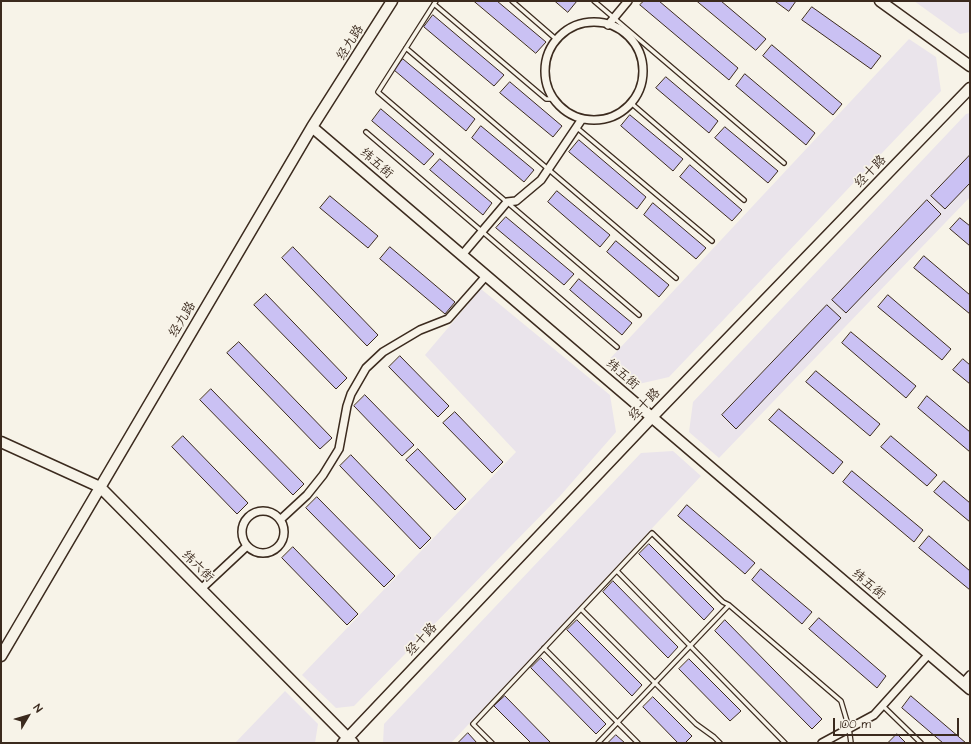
<!DOCTYPE html>
<meta charset="utf-8">
<style>
body{margin:0}
#map{position:relative;width:971px;height:744px;overflow:hidden;background:#f7f3e8;font-family:"Architects Daughter",sans-serif}
canvas{display:block}
.frame{position:absolute;inset:0;border:2px solid #3b2a1e;pointer-events:none}
.north{position:absolute;left:8px;top:696px;width:40px;height:40px;-webkit-text-stroke:3px #f7f3e8;paint-order:stroke;rotate:52deg;font-size:11px;font-weight:700;line-height:16px;text-align:center;color:#3b2a1e}
.north::after{content:'';display:block;margin:auto;width:14px;height:18px;background:#3b2a1e;clip-path:polygon(50% 0,100% 100%,50% 72%,0 100%)}
.scale{position:absolute;left:833px;top:718px;width:126px;height:18px;box-sizing:border-box;border:2px solid #3b2a1e;border-top:0;padding-left:5px;font-size:12px;line-height:14px;white-space:nowrap;color:#3b2a1e;-webkit-text-stroke:3px #f7f3e8;paint-order:stroke}
</style>
<div id="map">
<canvas width="971" height="744"></canvas>
<div class="frame"></div>
<div class="north">N</div>
<div class="scale">100 m</div>
</div>
<script>
const g = document.querySelector('canvas').getContext('2d');
g.lineJoin = 'round';
function fillPath(path, color) { g.fillStyle = color; g.fill(path, 'evenodd'); }
function stroke(path, color, width, dash) { g.strokeStyle = color; g.lineWidth = width; g.lineCap = dash ? 'butt' : 'round'; g.setLineDash(dash || []); g.stroke(path); }
function write(font, color, halo, rows, align = 'center') {
  g.font = font + ' "Architects Daughter","LXGW WenKai TC",sans-serif'; g.lineWidth = 3.5; g.setLineDash([]); g.textBaseline = 'middle'; g.strokeStyle = halo; g.fillStyle = color; for (const [text, x, y, turn = 0] of rows) {
    g.save(); g.translate(x, y); g.rotate((+turn || 0) * Math.PI / 180); g.textAlign = isNaN(turn) ? turn : align; if (halo) g.strokeText(text, 0, 0); g.fillText(text, 0, 0); g.restore();
  }
}
fillPath(new Path2D(`
 M 914,1 L 970,1 L 970,32 L 960,34 Z
 M 909,39 L 936,57 L 941,91 L 669,377 L 630,386 L 605,364 Z
 M 970,113 L 970,197 L 719,458 L 689,432 L 693,402 L 966,114 Z
 M 481,289 L 610,395 L 616,432 L 560,496 L 354,706 L 336,708 L 302,675 L 516,452 L 425,355 Z
 M 673,451 L 701,476 L 451,743 L 383,743 L 384,724 L 641,453 Z
 M 285,691 L 318,724 L 315,743 L 235,743 Z`), '#eae4eb');
const building = new Path2D(`
 M 474,1 L 497,1 L 546,42 L 536,53 Z
 M 555,1 L 577,1 L 568,12 Z
 M 644,1 L 659,1 L 738,68 L 729,80 L 640,5 Z
 M 697,1 L 721,1 L 766,39 L 756,50 Z
 M 775,1 L 796,1 L 789,11 Z
 M 812,7 L 881,56 L 871,69 L 802,20 Z
 M 433,15 L 504,75 L 494,86 L 424,27 Z
 M 772,45 L 842,104 L 833,115 L 763,56 Z
 M 403,59 L 475,119 L 466,131 L 394,70 Z
 M 745,74 L 815,133 L 806,145 L 736,86 Z
 M 666,77 L 718,121 L 709,133 L 656,88 Z
 M 510,82 L 562,126 L 553,137 L 500,93 Z
 M 381,109 L 434,154 L 424,165 L 372,121 Z
 M 630,115 L 683,159 L 673,171 L 621,126 Z
 M 481,126 L 534,170 L 524,182 L 472,138 Z
 M 725,127 L 778,171 L 768,183 L 715,138 Z
 M 579,140 L 646,197 L 637,209 L 569,152 Z
 M 970,155 L 970,183 L 945,209 L 931,196 Z
 M 440,159 L 492,203 L 483,215 L 430,170 Z
 M 690,165 L 742,210 L 732,221 L 680,177 Z
 M 557,191 L 610,235 L 600,247 L 548,202 Z
 M 330,196 L 378,236 L 368,248 L 320,208 Z
 M 927,200 L 941,214 L 846,313 L 832,300 Z
 M 653,203 L 706,248 L 696,259 L 644,215 Z
 M 506,217 L 574,274 L 564,285 L 496,228 Z
 M 960,218 L 970,226 L 970,246 L 950,229 Z
 M 616,241 L 669,285 L 659,297 L 607,252 Z
 M 293,247 L 378,335 L 367,346 L 282,258 Z
 M 390,247 L 455,302 L 445,314 L 380,259 Z
 M 924,256 L 970,295 L 970,314 L 914,268 Z
 M 579,279 L 632,323 L 622,335 L 570,290 Z
 M 266,294 L 347,378 L 336,389 L 254,305 Z
 M 888,295 L 951,349 L 942,360 L 878,307 Z
 M 827,305 L 841,318 L 736,429 L 722,415 Z
 M 851,332 L 916,386 L 906,398 L 842,343 Z
 M 239,342 L 332,438 L 320,449 L 227,353 Z
 M 400,356 L 449,406 L 438,417 L 389,367 Z
 M 963,359 L 970,365 L 970,384 L 953,370 Z
 M 816,371 L 880,424 L 870,436 L 806,382 Z
 M 211,389 L 304,484 L 293,495 L 200,400 Z
 M 365,395 L 414,445 L 402,456 L 354,406 Z
 M 927,396 L 970,432 L 970,452 L 918,408 Z
 M 779,409 L 843,462 L 833,474 L 769,420 Z
 M 455,412 L 503,462 L 492,473 L 443,423 Z
 M 183,436 L 248,503 L 237,514 L 172,447 Z
 M 891,436 L 937,475 L 927,486 L 881,447 Z
 M 418,449 L 466,499 L 455,510 L 406,460 Z
 M 351,455 L 431,538 L 420,549 L 340,466 Z
 M 852,471 L 923,530 L 914,542 L 843,482 Z
 M 944,481 L 970,503 L 970,522 L 934,492 Z
 M 317,497 L 395,576 L 384,587 L 306,508 Z
 M 687,505 L 755,563 L 745,574 L 678,516 Z
 M 929,536 L 970,571 L 970,590 L 919,548 Z
 M 649,544 L 714,609 L 704,620 L 639,554 Z
 M 293,547 L 358,614 L 347,625 L 282,558 Z
 M 761,569 L 812,612 L 802,624 L 752,580 Z
 M 613,581 L 678,647 L 668,658 L 603,592 Z
 M 819,618 L 886,676 L 877,688 L 809,629 Z
 M 577,620 L 642,685 L 632,696 L 567,630 Z
 M 725,620 L 822,719 L 812,729 L 715,631 Z
 M 541,658 L 606,724 L 596,734 L 531,668 Z
 M 689,659 L 741,711 L 730,721 L 679,669 Z
 M 505,696 L 551,743 L 531,743 L 494,706 Z
 M 911,696 L 966,743 L 943,743 L 902,708 Z
 M 653,697 L 692,736 L 685,743 L 678,743 L 643,707 Z
 M 468,733 L 477,743 L 458,743 Z
 M 897,734 L 906,743 L 888,743 Z
 M 616,735 L 625,743 L 608,743 Z`);
fillPath(building, '#cac1f3');
stroke(building, '#3b2a1e', 1);
const lane = new Path2D(`
 M 436,1 L 378,92 L 639,315
 M 512,1 L 557,40
 M 594,1 L 784,163
 M 434,4 L 546,99 L 554,99
 M 406,48 L 676,278
 M 631,103 L 744,200
 M 576,127 L 712,241
 M 366,132 L 617,347
 M 617,571 L 785,743
 M 581,609 L 696,724 L 714,737 L 720,743
 M 544,648 L 638,743
 M 883,706 L 921,743
 M 492,743 L 473,724 L 652,533 L 723,602 L 729,605 L 841,701 L 849,728 L 851,743
 M 598,743 L 729,605`);
const street = new Path2D(`
 M545 71a49 49 0 1 1 98 0a49 49 0 1 1-98 0Z
 M 608,25 L 628,1
 M 462,255 L 507,202 L 516,201 L 541,180 L 582,119
 M242 532a21 21 0 1 1 42 0a21 21 0 1 1-42 0Z
 M 280,520 L 307,495 L 323,475 L 339,449 L 347,406 L 351,394 L 366,368 L 383,352 L 420,330 L 448,319 L 486,276
 M 201,589 L 247,546
 M 963,683 L 970,675
 M 822,743 L 874,715 L 929,654`);
const secondary = new Path2D(`
 M 880,1 L 970,66
 M 312,127 L 970,689
 M 1,442 L 100,487 L 353,743
 M 1,656 L 312,127 L 392,1
 M 343,743 L 652,417 L 970,88`);
stroke(lane, '#3b2a1e', 6);
stroke(street, '#3b2a1e', 10);
stroke(secondary, '#3b2a1e', 13);
stroke(lane, '#f7f3e8', 3.5);
stroke(street, '#f7f3e8', 7);
stroke(secondary, '#f7f3e8', 10);
write('13px', '#3b2a1e', '#f7f3e8', [
 ["经九路",351,43,-58],
 ["纬五街",376,164,41],
 ["经十路",871,172,-46],
 ["经九路",183,320,-59],
 ["纬五街",622,375,41],
 ["经十路",645,405,-46],
 ["纬六街",197,567,45],
 ["纬五街",868,585,40],
 ["经十路",422,640,-47]
]);
</script>
